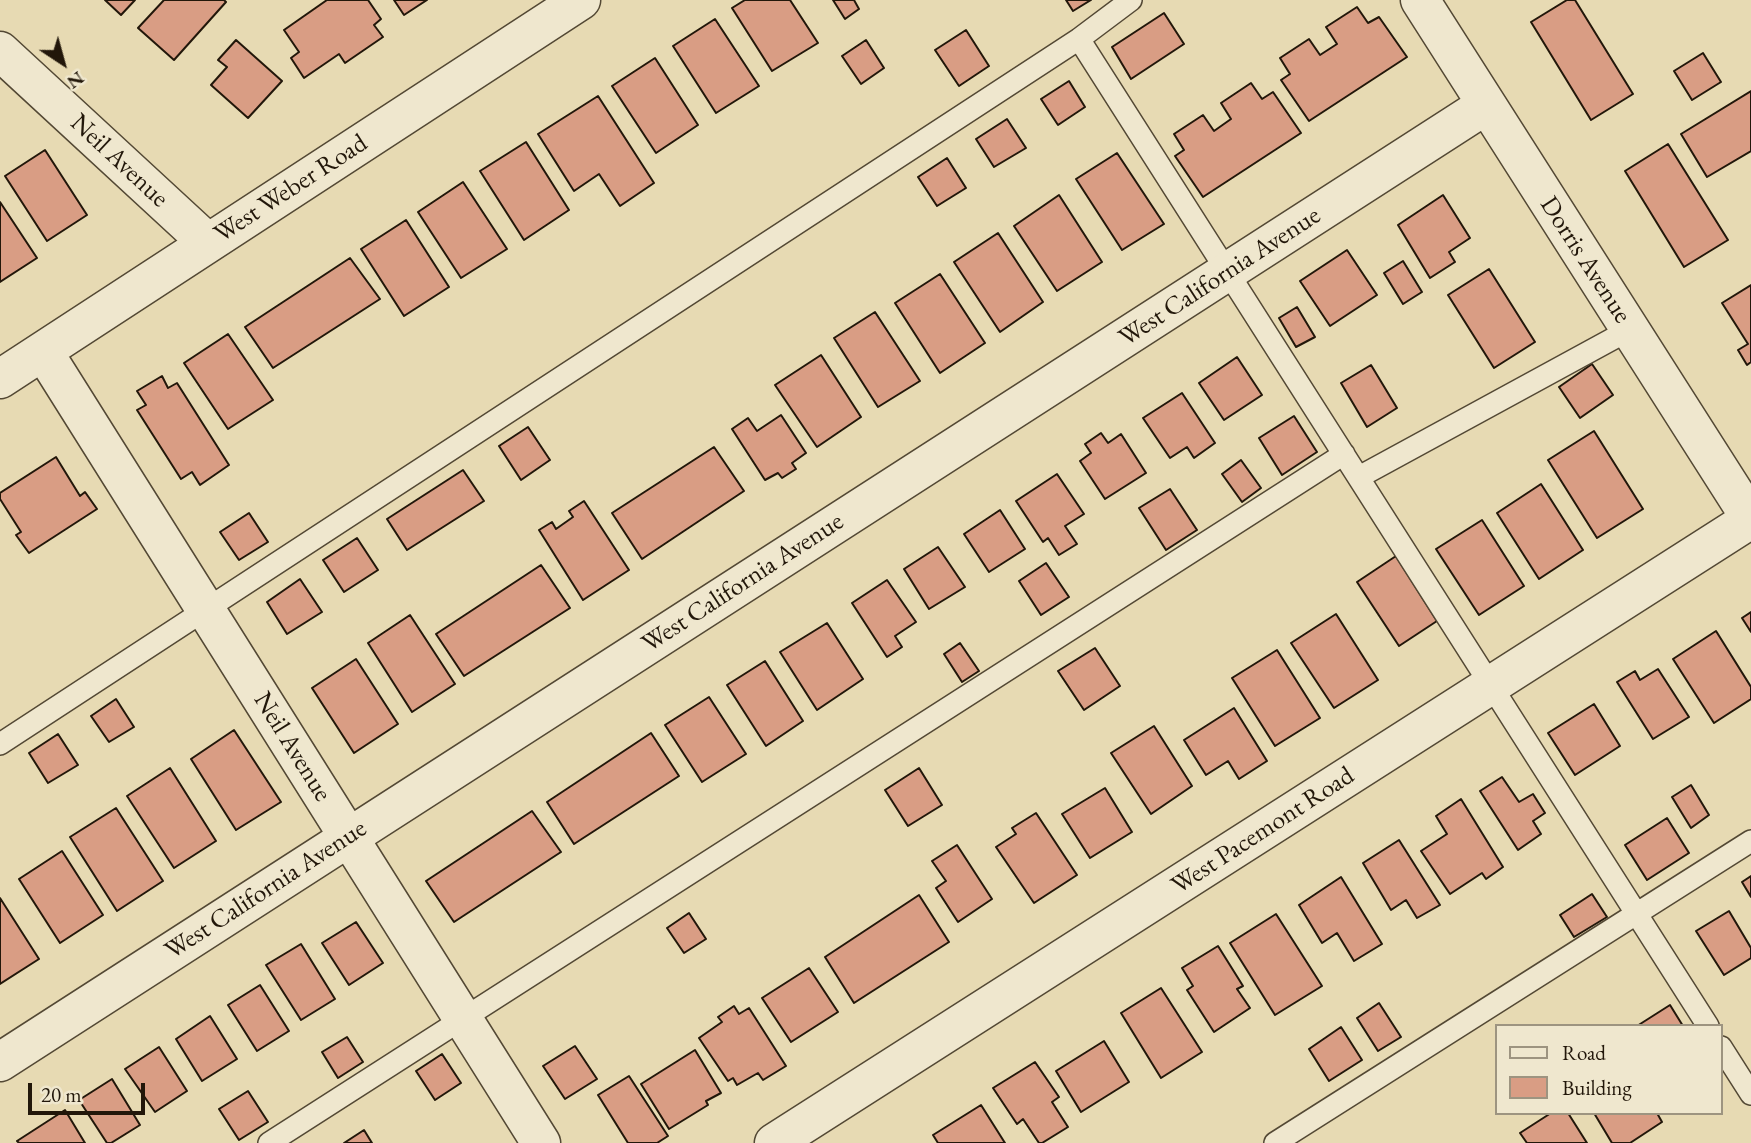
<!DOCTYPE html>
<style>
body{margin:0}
#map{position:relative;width:1751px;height:1143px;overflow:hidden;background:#e7dab3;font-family:"EB Garamond",serif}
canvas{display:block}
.legend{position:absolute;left:1495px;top:1024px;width:228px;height:91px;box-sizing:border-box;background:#efe7ce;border:2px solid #9d9480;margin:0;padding:9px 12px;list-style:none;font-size:21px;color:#22170a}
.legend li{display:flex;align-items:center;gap:14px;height:35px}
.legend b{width:35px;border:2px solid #9d9480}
.north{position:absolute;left:28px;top:28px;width:70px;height:70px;-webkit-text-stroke:5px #efe7ce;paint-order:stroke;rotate:144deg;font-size:19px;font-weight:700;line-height:28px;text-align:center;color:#22170a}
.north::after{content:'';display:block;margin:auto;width:24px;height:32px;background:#22170a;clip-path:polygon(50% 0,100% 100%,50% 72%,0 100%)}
.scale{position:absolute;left:28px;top:1083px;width:117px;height:32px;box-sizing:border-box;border:4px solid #22170a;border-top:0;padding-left:9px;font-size:21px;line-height:24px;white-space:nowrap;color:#22170a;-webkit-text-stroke:5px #efe7ce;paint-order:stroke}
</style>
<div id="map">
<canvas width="1751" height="1143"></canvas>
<ul class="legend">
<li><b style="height:9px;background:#efe7ce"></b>Road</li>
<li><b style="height:19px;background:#d99d84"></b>Building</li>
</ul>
<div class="north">N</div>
<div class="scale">20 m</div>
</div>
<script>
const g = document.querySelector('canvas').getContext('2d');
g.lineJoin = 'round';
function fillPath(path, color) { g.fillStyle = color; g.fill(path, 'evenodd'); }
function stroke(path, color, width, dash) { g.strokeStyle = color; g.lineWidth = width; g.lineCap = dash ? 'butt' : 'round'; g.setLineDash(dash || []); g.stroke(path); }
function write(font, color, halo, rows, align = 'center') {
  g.font = font + ' "EB Garamond",serif'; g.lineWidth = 5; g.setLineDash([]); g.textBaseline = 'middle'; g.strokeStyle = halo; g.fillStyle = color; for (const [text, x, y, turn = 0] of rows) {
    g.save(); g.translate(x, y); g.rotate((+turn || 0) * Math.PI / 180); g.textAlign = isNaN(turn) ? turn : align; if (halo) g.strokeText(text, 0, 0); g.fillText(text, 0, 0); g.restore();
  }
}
const building = new Path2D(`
 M 105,0 L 135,0 L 121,15 Z
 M 164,0 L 224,0 L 226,2 L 174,60 L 138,28 Z
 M 327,0 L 368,0 L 381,19 L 374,25 L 383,37 L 345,63 L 339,54 L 304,78 L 291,58 L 299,52 L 284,30 Z
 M 394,0 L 427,0 L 404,15 Z
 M 745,0 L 790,0 L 818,43 L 772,71 L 732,8 Z
 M 833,0 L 854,0 L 859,9 L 845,19 Z
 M 1066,0 L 1091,0 L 1073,11 Z
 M 1567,0 L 1575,0 L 1633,94 L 1591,120 L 1531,22 Z
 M 1357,7 L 1368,23 L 1379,17 L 1407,57 L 1309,121 L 1281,80 L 1290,74 L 1280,58 L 1309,39 L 1320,55 L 1337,44 L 1326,27 Z
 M 1164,13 L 1184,44 L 1131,79 L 1112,47 Z
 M 715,19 L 759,86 L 716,113 L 673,46 Z
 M 966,30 L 989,66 L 959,86 L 935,50 Z
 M 236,40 L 282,81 L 248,118 L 211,85 L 227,67 L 218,60 Z
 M 866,40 L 884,68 L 861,84 L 842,56 Z
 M 1703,53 L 1721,82 L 1692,100 L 1674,71 Z
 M 655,58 L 698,125 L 656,153 L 612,86 Z
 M 1069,81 L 1085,107 L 1058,125 L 1041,99 Z
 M 1251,83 L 1262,99 L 1273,92 L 1301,133 L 1203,197 L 1175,156 L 1184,150 L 1174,134 L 1203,115 L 1214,131 L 1231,119 L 1221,103 Z
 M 1751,91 L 1751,151 L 1707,177 L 1681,134 Z
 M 598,96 L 654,183 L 620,206 L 599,174 L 574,191 L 538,134 Z
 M 1007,119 L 1026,148 L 994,167 L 976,139 Z
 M 526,142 L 569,210 L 524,240 L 480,171 Z
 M 1668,144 L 1728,240 L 1684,267 L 1625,171 Z
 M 45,150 L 87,215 L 47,241 L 5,176 Z
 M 1117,153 L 1164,224 L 1122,250 L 1076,179 Z
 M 947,158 L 966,188 L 937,206 L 918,177 Z
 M 463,182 L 507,249 L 461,278 L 418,212 Z
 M 1059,195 L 1102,262 L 1057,291 L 1014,226 Z
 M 1443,195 L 1470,238 L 1449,252 L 1455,262 L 1430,278 L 1398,225 Z
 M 0,202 L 37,258 L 0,282 Z
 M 406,220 L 449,287 L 404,316 L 361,249 Z
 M 998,233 L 1043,302 L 1000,332 L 954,262 Z
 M 1347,250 L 1377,295 L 1330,326 L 1300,281 Z
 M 350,258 L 380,299 L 273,368 L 245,327 Z
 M 1403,261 L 1422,292 L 1403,304 L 1384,273 Z
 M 1489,269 L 1535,342 L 1494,368 L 1448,295 Z
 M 940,274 L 985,343 L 940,373 L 895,303 Z
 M 1751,285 L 1751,362 L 1747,365 L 1738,350 L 1748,344 L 1722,303 Z
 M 1297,307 L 1315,337 L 1296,347 L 1279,318 Z
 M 875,312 L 920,381 L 878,407 L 834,338 Z
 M 228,334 L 273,400 L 228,429 L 184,363 Z
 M 821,355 L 861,417 L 817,447 L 775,385 Z
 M 1237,357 L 1262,395 L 1224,420 L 1199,383 Z
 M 1592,364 L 1613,395 L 1580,418 L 1559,387 Z
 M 1371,365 L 1397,408 L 1367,427 L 1341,383 Z
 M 162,376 L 168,388 L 177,383 L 229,465 L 200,485 L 192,472 L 181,479 L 137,410 L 146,405 L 137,391 Z
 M 1182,393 L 1215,443 L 1194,458 L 1187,447 L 1170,458 L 1143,418 Z
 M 781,415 L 806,453 L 792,463 L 796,469 L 782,478 L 778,473 L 765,480 L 732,429 L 748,418 L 757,431 Z
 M 1294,416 L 1317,452 L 1282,475 L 1259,438 Z
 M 528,427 L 550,460 L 521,480 L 499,446 Z
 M 1594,431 L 1643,509 L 1597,538 L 1548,460 Z
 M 1101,433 L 1108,443 L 1121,434 L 1146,473 L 1105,499 L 1080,461 L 1091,453 L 1085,444 Z
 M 714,447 L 744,491 L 642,559 L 612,513 Z
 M 56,457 L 80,496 L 85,492 L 97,509 L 29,553 L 16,535 L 21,532 L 0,499 L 0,493 Z
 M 1241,460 L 1261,488 L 1242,502 L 1222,474 Z
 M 463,470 L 484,501 L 407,550 L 387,519 Z
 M 1057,474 L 1084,514 L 1065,526 L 1077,544 L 1059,555 L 1048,538 L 1043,542 L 1016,501 Z
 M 1541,484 L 1583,550 L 1539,579 L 1497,513 Z
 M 1170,489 L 1197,530 L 1166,550 L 1139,508 Z
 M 584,501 L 629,570 L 583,600 L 539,530 L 552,522 L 556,529 L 573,517 L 569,511 Z
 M 1000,510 L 1025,549 L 989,572 L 964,534 Z
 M 249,513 L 268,542 L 239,560 L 220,532 Z
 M 1482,520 L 1524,586 L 1479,615 L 1436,549 Z
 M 357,538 L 378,570 L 344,592 L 323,560 Z
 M 938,547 L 965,587 L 929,609 L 904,569 Z
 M 1396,556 L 1437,621 L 1399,646 L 1357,582 Z
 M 1046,563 L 1069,597 L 1041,615 L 1019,581 Z
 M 541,565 L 570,608 L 464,676 L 436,634 Z
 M 300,579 L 322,612 L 287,634 L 267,602 Z
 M 887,580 L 916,622 L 895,636 L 902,647 L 887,657 L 852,603 Z
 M 1751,612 L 1751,632 L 1742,618 Z
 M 1336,614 L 1378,680 L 1334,708 L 1291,643 Z
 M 410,615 L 455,684 L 412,712 L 368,643 Z
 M 827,623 L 863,679 L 817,710 L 780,652 Z
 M 1716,631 L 1751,687 L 1751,699 L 1714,723 L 1673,659 Z
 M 960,643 L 979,671 L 962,682 L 944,654 Z
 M 1095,648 L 1120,686 L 1084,710 L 1058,671 Z
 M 1277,650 L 1320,718 L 1275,746 L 1232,678 Z
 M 356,659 L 398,724 L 354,753 L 312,688 Z
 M 765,661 L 803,721 L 766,746 L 727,685 Z
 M 1658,669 L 1689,717 L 1653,739 L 1617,682 L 1635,671 L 1640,680 Z
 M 709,697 L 746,754 L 702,782 L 665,725 Z
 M 116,699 L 134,727 L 109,742 L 91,716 Z
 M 1594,704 L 1620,746 L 1575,775 L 1548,733 Z
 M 1234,708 L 1267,761 L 1239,779 L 1228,761 L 1206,775 L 1184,740 Z
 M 1154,726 L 1192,786 L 1151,814 L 1111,753 Z
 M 234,730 L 281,802 L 236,830 L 191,759 Z
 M 651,733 L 679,776 L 574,844 L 547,802 Z
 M 58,734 L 78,765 L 48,783 L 29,753 Z
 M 170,768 L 216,841 L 174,868 L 127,796 Z
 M 919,768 L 942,805 L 908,826 L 885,790 Z
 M 1502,777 L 1519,802 L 1533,794 L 1545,813 L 1533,821 L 1541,834 L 1518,850 L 1480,791 Z
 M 1691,785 L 1709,815 L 1691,828 L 1672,797 Z
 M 1105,788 L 1132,832 L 1090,858 L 1062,814 Z
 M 1461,799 L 1503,867 L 1486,879 L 1482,873 L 1450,894 L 1421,851 L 1447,834 L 1436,816 Z
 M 116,808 L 163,881 L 117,911 L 70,837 Z
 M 532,811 L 561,852 L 454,922 L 426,881 Z
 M 1036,813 L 1077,875 L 1034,903 L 996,847 L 1016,834 L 1012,828 Z
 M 1667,818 L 1689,853 L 1647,880 L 1625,845 Z
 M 1399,840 L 1440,905 L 1417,918 L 1406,900 L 1391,910 L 1363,863 Z
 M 957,845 L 992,899 L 958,922 L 936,888 L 946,881 L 932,861 Z
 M 62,851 L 103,915 L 60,943 L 19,879 Z
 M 1751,876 L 1751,897 L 1742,882 Z
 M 1341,877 L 1382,944 L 1354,961 L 1337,933 L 1322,943 L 1299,905 Z
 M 1592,894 L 1607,917 L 1574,937 L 1560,915 Z
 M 919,895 L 949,942 L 854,1003 L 825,957 Z
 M 0,898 L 39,959 L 0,984 Z
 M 1729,911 L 1751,948 L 1751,958 L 1724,975 L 1696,931 Z
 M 689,913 L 706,939 L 684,953 L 667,928 Z
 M 1276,914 L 1322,986 L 1275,1015 L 1230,943 Z
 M 356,922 L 383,963 L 349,985 L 322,943 Z
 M 301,944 L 335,999 L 301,1020 L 266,965 Z
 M 1218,946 L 1243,986 L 1237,989 L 1250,1008 L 1214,1032 L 1187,990 L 1193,986 L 1182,968 Z
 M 809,968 L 838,1012 L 791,1042 L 762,998 Z
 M 260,985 L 289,1031 L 257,1051 L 228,1005 Z
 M 1161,988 L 1202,1052 L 1161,1078 L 1121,1013 Z
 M 1379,1003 L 1401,1037 L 1378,1051 L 1357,1018 Z
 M 1670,1005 L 1683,1026 L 1637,1026 Z
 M 734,1006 L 739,1014 L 749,1008 L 786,1066 L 763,1080 L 758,1073 L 737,1085 L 733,1078 L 728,1081 L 699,1038 L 722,1022 L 718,1017 Z
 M 210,1016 L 237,1059 L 202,1081 L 176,1039 Z
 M 1341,1027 L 1362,1060 L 1329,1081 L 1309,1049 Z
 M 347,1037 L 363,1062 L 338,1078 L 322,1052 Z
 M 1104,1041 L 1129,1082 L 1081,1112 L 1056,1071 Z
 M 575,1046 L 597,1079 L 565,1099 L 543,1066 Z
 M 159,1047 L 187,1091 L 155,1112 L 125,1069 Z
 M 695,1050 L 721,1093 L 706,1101 L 708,1105 L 669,1129 L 641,1084 Z
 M 442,1054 L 461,1083 L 435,1100 L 416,1071 Z
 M 1035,1062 L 1059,1097 L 1052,1102 L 1068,1127 L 1042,1143 L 1039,1143 L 1023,1119 L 1017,1124 L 993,1088 Z
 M 629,1076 L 668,1136 L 657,1143 L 628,1143 L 598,1095 Z
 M 112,1079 L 140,1125 L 111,1143 L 107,1143 L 79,1100 Z
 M 248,1091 L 268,1122 L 239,1140 L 219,1109 Z
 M 981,1105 L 1005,1143 L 938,1143 L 933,1135 Z
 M 65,1110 L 85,1143 L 19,1143 L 17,1141 Z
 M 1551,1113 L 1568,1113 L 1587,1143 L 1527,1143 L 1520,1133 Z
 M 1594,1113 L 1657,1113 L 1662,1122 L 1630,1143 L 1612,1143 Z
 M 364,1130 L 372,1143 L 344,1143 Z`);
fillPath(building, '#d99d84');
stroke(building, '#22170a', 2);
const lane = new Path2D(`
 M 1079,39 L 1708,1026
 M 1359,477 L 1629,330
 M 0,744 L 1079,39 L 1131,0
 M 1721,1047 L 1751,1094
 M 269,1143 L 1344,454
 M 1275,1143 L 1751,841`);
const street = new Path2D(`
 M 1420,0 L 1751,519
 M 0,51 L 208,243
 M 43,351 L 541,1143
 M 0,379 L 581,0
 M 0,1062 L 1486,105
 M 774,1143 L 1751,519`);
stroke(lane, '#534834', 24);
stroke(street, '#534834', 41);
stroke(lane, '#efe7ce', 21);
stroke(street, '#efe7ce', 38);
write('26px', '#22170a', '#efe7ce', [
 ["Neil Avenue",119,161,43],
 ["West Weber Road",291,189,-33],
 ["Dorris Avenue",1585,260,57],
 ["West California Avenue",1220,277,-33],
 ["West California Avenue",743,583,-33],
 ["Neil Avenue",292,747,58],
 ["West Pacemont Road",1263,831,-33],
 ["West California Avenue",266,890,-33]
]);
</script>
